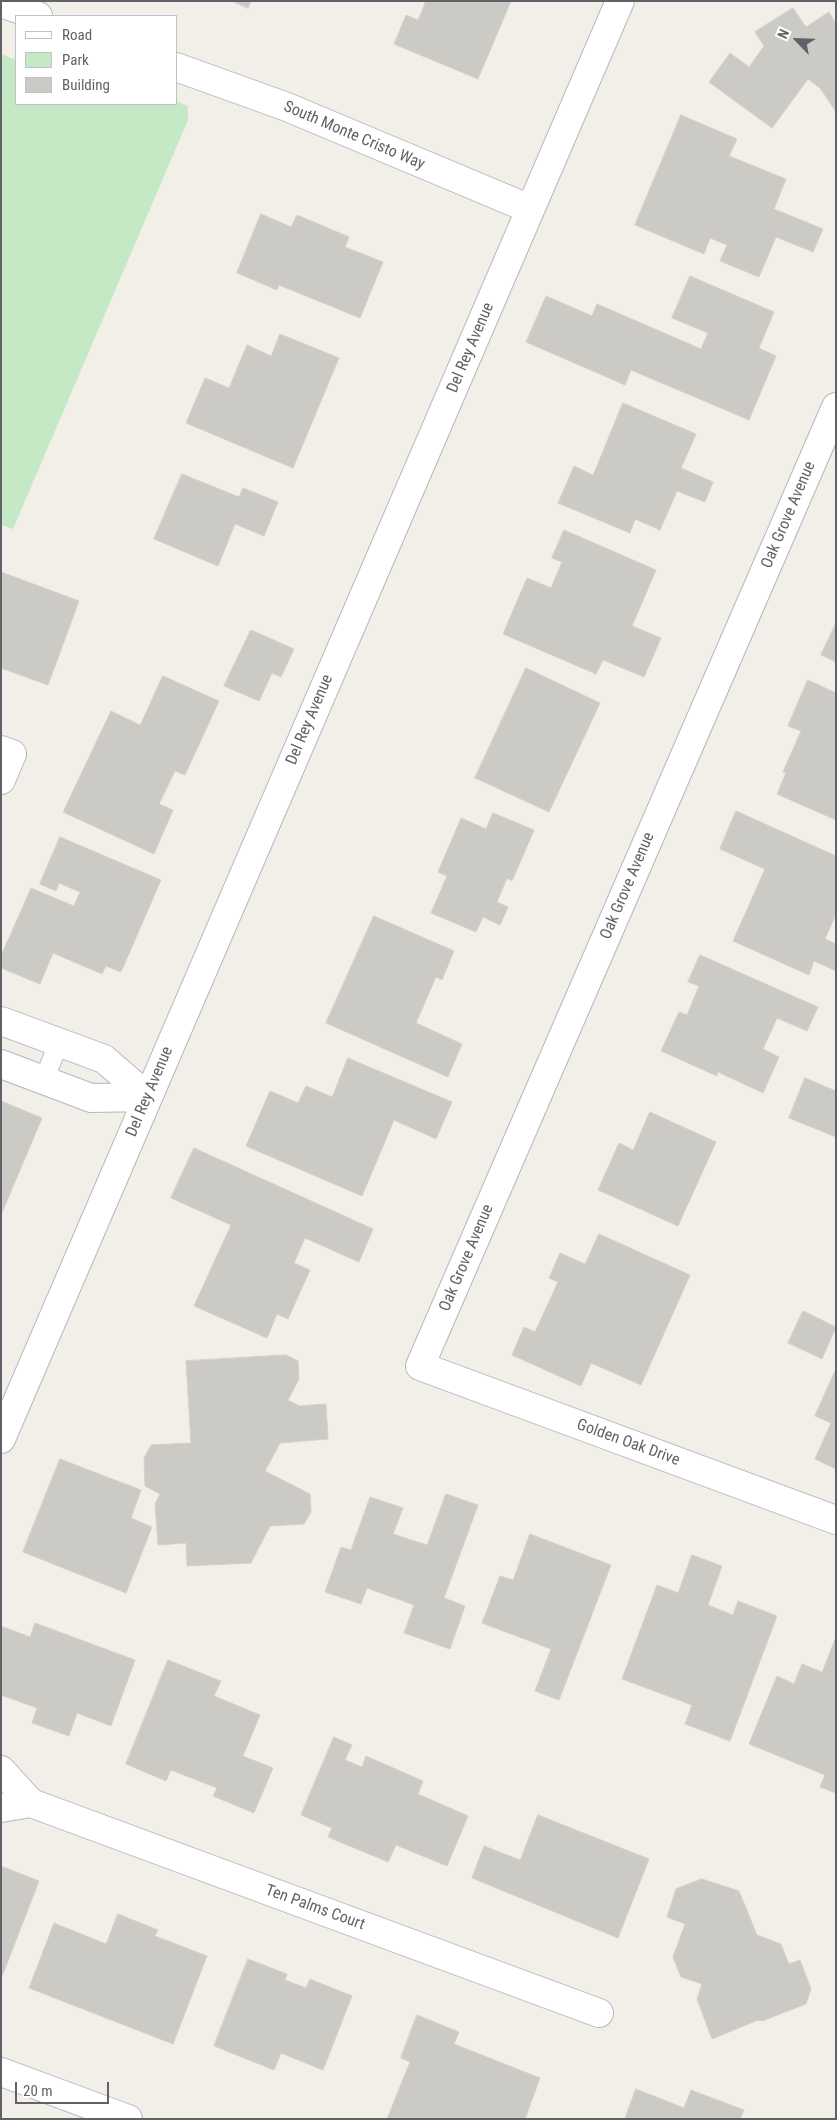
<!DOCTYPE html>
<style>
body{margin:0}
#map{position:relative;width:837px;height:2120px;overflow:hidden;background:#f1efe8;font-family:"Roboto Condensed",sans-serif}
canvas{display:block}
.frame{position:absolute;inset:0;border:2px solid #5f6368;pointer-events:none}
.legend{position:absolute;left:15px;top:15px;width:162px;height:90px;box-sizing:border-box;background:#fff;border:1px solid #bfc1c3;margin:0;padding:6px 9px;list-style:none;font-size:15px;color:#5f6368}
.legend li{display:flex;align-items:center;gap:10px;height:25px}
.legend b{width:25px;border:1px solid #bfc1c3}
.north{position:absolute;left:772px;top:15px;width:50px;height:50px;-webkit-text-stroke:4px #fff;paint-order:stroke;rotate:294deg;font-size:14px;font-weight:700;line-height:20px;text-align:center;color:#5f6368}
.north::after{content:'';display:block;margin:auto;width:18px;height:22px;background:#5f6368;clip-path:polygon(50% 0,100% 100%,50% 72%,0 100%)}
.scale{position:absolute;left:15px;top:2082px;width:94px;height:22px;box-sizing:border-box;border:2px solid #5f6368;border-top:0;padding-left:6px;font-size:15px;line-height:18px;white-space:nowrap;color:#5f6368;-webkit-text-stroke:4px #fff;paint-order:stroke}
</style>
<div id="map">
<canvas width="837" height="2120"></canvas>
<div class="frame"></div>
<ul class="legend">
<li><b style="height:6px;background:#fff"></b>Road</li>
<li><b style="height:14px;background:#c5e8c5"></b>Park</li>
<li><b style="height:14px;background:#cccac5"></b>Building</li>
</ul>
<div class="north">N</div>
<div class="scale">20 m</div>
</div>
<script>
const g = document.querySelector('canvas').getContext('2d');
g.lineJoin = 'round';
function fillPath(path, color) { g.fillStyle = color; g.fill(path, 'evenodd'); }
function stroke(path, color, width, dash) { g.strokeStyle = color; g.lineWidth = width; g.lineCap = dash ? 'butt' : 'round'; g.setLineDash(dash || []); g.stroke(path); }
function write(font, color, halo, rows, align = 'center') {
  g.font = font + ' "Roboto Condensed",sans-serif'; g.lineWidth = 4; g.setLineDash([]); g.textBaseline = 'middle'; g.strokeStyle = halo; g.fillStyle = color; for (const [text, x, y, turn = 0] of rows) {
    g.save(); g.translate(x, y); g.rotate((+turn || 0) * Math.PI / 180); g.textAlign = isNaN(turn) ? turn : align; if (halo) g.strokeText(text, 0, 0); g.fillText(text, 0, 0); g.restore();
  }
}
fillPath(new Path2D(`
 M 1,54 L 16,60 L 16,104 L 176,104 L 176,101 L 188,106 L 188,120 L 13,529 L 1,525 Z`), '#c5e8c5');
const building = new Path2D(`
 M 232,1 L 251,1 L 248,8 Z
 M 426,1 L 511,1 L 478,79 L 394,44 L 406,15 L 418,20 Z
 M 793,8 L 806,27 L 829,12 L 836,24 L 836,112 L 820,88 L 808,79 L 772,128 L 709,82 L 730,53 L 749,67 L 764,46 L 755,32 Z
 M 681,115 L 737,139 L 729,156 L 786,179 L 774,209 L 823,229 L 813,252 L 776,237 L 759,277 L 720,261 L 727,245 L 710,238 L 704,254 L 635,225 Z
 M 261,214 L 291,227 L 297,215 L 349,237 L 345,247 L 383,262 L 360,318 L 279,285 L 277,290 L 237,273 Z
 M 690,276 L 774,312 L 759,348 L 776,356 L 749,420 L 631,370 L 625,385 L 526,342 L 546,296 L 592,316 L 597,304 L 701,349 L 708,333 L 672,318 Z
 M 280,334 L 339,358 L 293,468 L 186,423 L 205,378 L 229,388 L 247,345 L 271,356 Z
 M 623,403 L 696,434 L 681,468 L 713,482 L 705,502 L 677,491 L 660,530 L 635,519 L 630,533 L 558,503 L 574,466 L 593,475 Z
 M 182,474 L 239,497 L 243,488 L 278,502 L 264,536 L 235,524 L 218,566 L 154,539 Z
 M 564,530 L 656,570 L 632,626 L 661,638 L 644,677 L 603,660 L 596,674 L 503,634 L 527,578 L 551,588 L 562,562 L 552,558 Z
 M 1,572 L 79,601 L 48,685 L 1,668 Z
 M 836,623 L 836,662 L 821,655 Z
 M 251,630 L 294,649 L 281,677 L 272,673 L 259,701 L 224,686 Z
 M 526,668 L 600,703 L 549,812 L 475,778 Z
 M 163,676 L 219,701 L 185,775 L 175,771 L 159,804 L 173,810 L 154,854 L 63,812 L 111,711 L 140,725 Z
 M 808,680 L 836,693 L 836,820 L 777,794 L 786,773 L 783,772 L 801,731 L 788,726 Z
 M 736,811 L 836,856 L 836,914 L 825,939 L 836,944 L 836,971 L 814,961 L 809,975 L 733,941 L 765,869 L 720,849 Z
 M 493,813 L 534,830 L 512,881 L 507,878 L 497,902 L 508,907 L 500,925 L 483,917 L 476,932 L 431,913 L 447,876 L 438,872 L 461,818 L 486,829 Z
 M 60,837 L 161,880 L 121,972 L 106,966 L 102,974 L 53,953 L 40,984 L 1,968 L 1,956 L 31,888 L 74,906 L 80,892 L 59,883 L 56,891 L 40,884 Z
 M 374,916 L 454,951 L 442,980 L 436,977 L 416,1023 L 462,1044 L 448,1077 L 326,1023 Z
 M 700,955 L 818,1007 L 807,1031 L 777,1018 L 763,1049 L 779,1057 L 763,1093 L 718,1072 L 717,1076 L 661,1051 L 679,1012 L 687,1015 L 699,986 L 688,982 Z
 M 348,1058 L 452,1102 L 436,1139 L 394,1120 L 362,1196 L 246,1146 L 270,1091 L 298,1103 L 306,1086 L 332,1097 Z
 M 805,1078 L 836,1091 L 836,1137 L 789,1118 Z
 M 1,1101 L 42,1118 L 1,1215 Z
 M 650,1112 L 716,1142 L 678,1226 L 598,1190 L 619,1143 L 633,1150 Z
 M 194,1148 L 373,1229 L 359,1262 L 305,1238 L 294,1263 L 310,1270 L 288,1319 L 277,1314 L 267,1338 L 194,1306 L 231,1225 L 171,1198 Z
 M 599,1234 L 690,1275 L 641,1385 L 591,1363 L 581,1386 L 512,1355 L 524,1327 L 535,1332 L 558,1282 L 549,1278 L 560,1253 L 585,1264 Z
 M 803,1311 L 836,1327 L 822,1359 L 788,1343 Z
 M 286,1355 L 298,1361 L 299,1379 L 288,1400 L 299,1406 L 326,1404 L 328,1439 L 280,1443 L 265,1471 L 310,1494 L 311,1512 L 304,1524 L 270,1526 L 251,1563 L 187,1566 L 186,1543 L 158,1545 L 155,1504 L 160,1494 L 145,1486 L 144,1458 L 151,1445 L 191,1443 L 186,1361 Z
 M 836,1369 L 836,1469 L 815,1459 L 831,1423 L 815,1416 Z
 M 60,1459 L 141,1490 L 131,1518 L 152,1527 L 126,1593 L 23,1552 Z
 M 446,1494 L 478,1505 L 444,1598 L 465,1606 L 450,1649 L 404,1633 L 414,1605 L 367,1588 L 361,1604 L 325,1592 L 341,1547 L 351,1550 L 370,1497 L 403,1508 L 393,1534 L 427,1545 Z
 M 530,1534 L 611,1565 L 559,1700 L 535,1691 L 551,1649 L 482,1623 L 500,1576 L 513,1580 Z
 M 692,1555 L 722,1566 L 708,1605 L 733,1615 L 738,1601 L 777,1616 L 730,1741 L 685,1724 L 692,1705 L 622,1679 L 657,1585 L 678,1593 Z
 M 35,1623 L 135,1660 L 111,1726 L 77,1713 L 69,1736 L 32,1723 L 37,1708 L 1,1695 L 1,1626 L 30,1637 Z
 M 836,1637 L 836,1793 L 820,1787 L 825,1775 L 749,1744 L 777,1676 L 794,1684 L 802,1664 L 822,1672 Z
 M 168,1660 L 221,1681 L 214,1696 L 260,1715 L 243,1756 L 273,1768 L 254,1813 L 213,1796 L 217,1788 L 171,1770 L 166,1781 L 126,1764 Z
 M 334,1737 L 352,1745 L 345,1760 L 362,1767 L 366,1756 L 423,1781 L 418,1794 L 468,1816 L 447,1866 L 396,1845 L 388,1862 L 328,1837 L 332,1828 L 301,1815 Z
 M 538,1815 L 649,1859 L 618,1938 L 472,1878 L 484,1846 L 520,1860 Z
 M 1,1866 L 39,1881 L 1,1979 Z
 M 702,1879 L 739,1891 L 757,1935 L 781,1944 L 789,1964 L 800,1960 L 811,1989 L 806,2004 L 762,2021 L 758,2020 L 712,2039 L 697,1999 L 702,1984 L 681,1977 L 673,1957 L 685,1924 L 667,1917 L 676,1889 Z
 M 118,1914 L 158,1930 L 155,1936 L 207,1956 L 173,2044 L 29,1988 L 54,1923 L 106,1944 Z
 M 248,1959 L 287,1974 L 285,1980 L 306,1988 L 310,1979 L 352,1996 L 323,2070 L 281,2053 L 274,2070 L 214,2046 Z
 M 417,2015 L 459,2032 L 454,2044 L 540,2078 L 525,2119 L 387,2119 L 410,2062 L 401,2058 Z
 M 636,2089 L 684,2108 L 691,2090 L 744,2110 L 740,2119 L 625,2119 Z`);
fillPath(building, '#cccac5');
stroke(building, '#d6d1c6', 1);
const service = new Path2D(`
 M 44,1080 L 59,1042`);
const minor = new Path2D(`
 M 1,3 L 38,16
 M 176,67 L 287,107 L 530,209
 M 836,407 L 420,1366 L 836,1520
 M 1,750 L 12,754 L 1,780
 M 1,1021 L 104,1059 L 148,1097
 M 1,1064 L 91,1098 L 148,1097
 M 1,1439 L 620,1
 M 1,1770 L 31,1803 L 599,2013
 M 1,1808 L 31,1803
 M 1,2072 L 128,2119`);
stroke(service, '#b5b8bc', 21);
stroke(minor, '#b5b8bc', 30);
stroke(service, '#fff', 19);
stroke(minor, '#fff', 28);
write('16px', '#5f6368', '#fff', [
 ["South Monte Cristo Way",354,136,23],
 ["Del Rey Avenue",471,348,-67],
 ["Oak Grove Avenue",789,515,-67],
 ["Del Rey Avenue",310,720,-67],
 ["Oak Grove Avenue",628,886,-67],
 ["Del Rey Avenue",150,1092,-67],
 ["Oak Grove Avenue",467,1258,-67],
 ["Golden Oak Drive",628,1443,20],
 ["Ten Palms Court",315,1908,20]
]);
</script>
